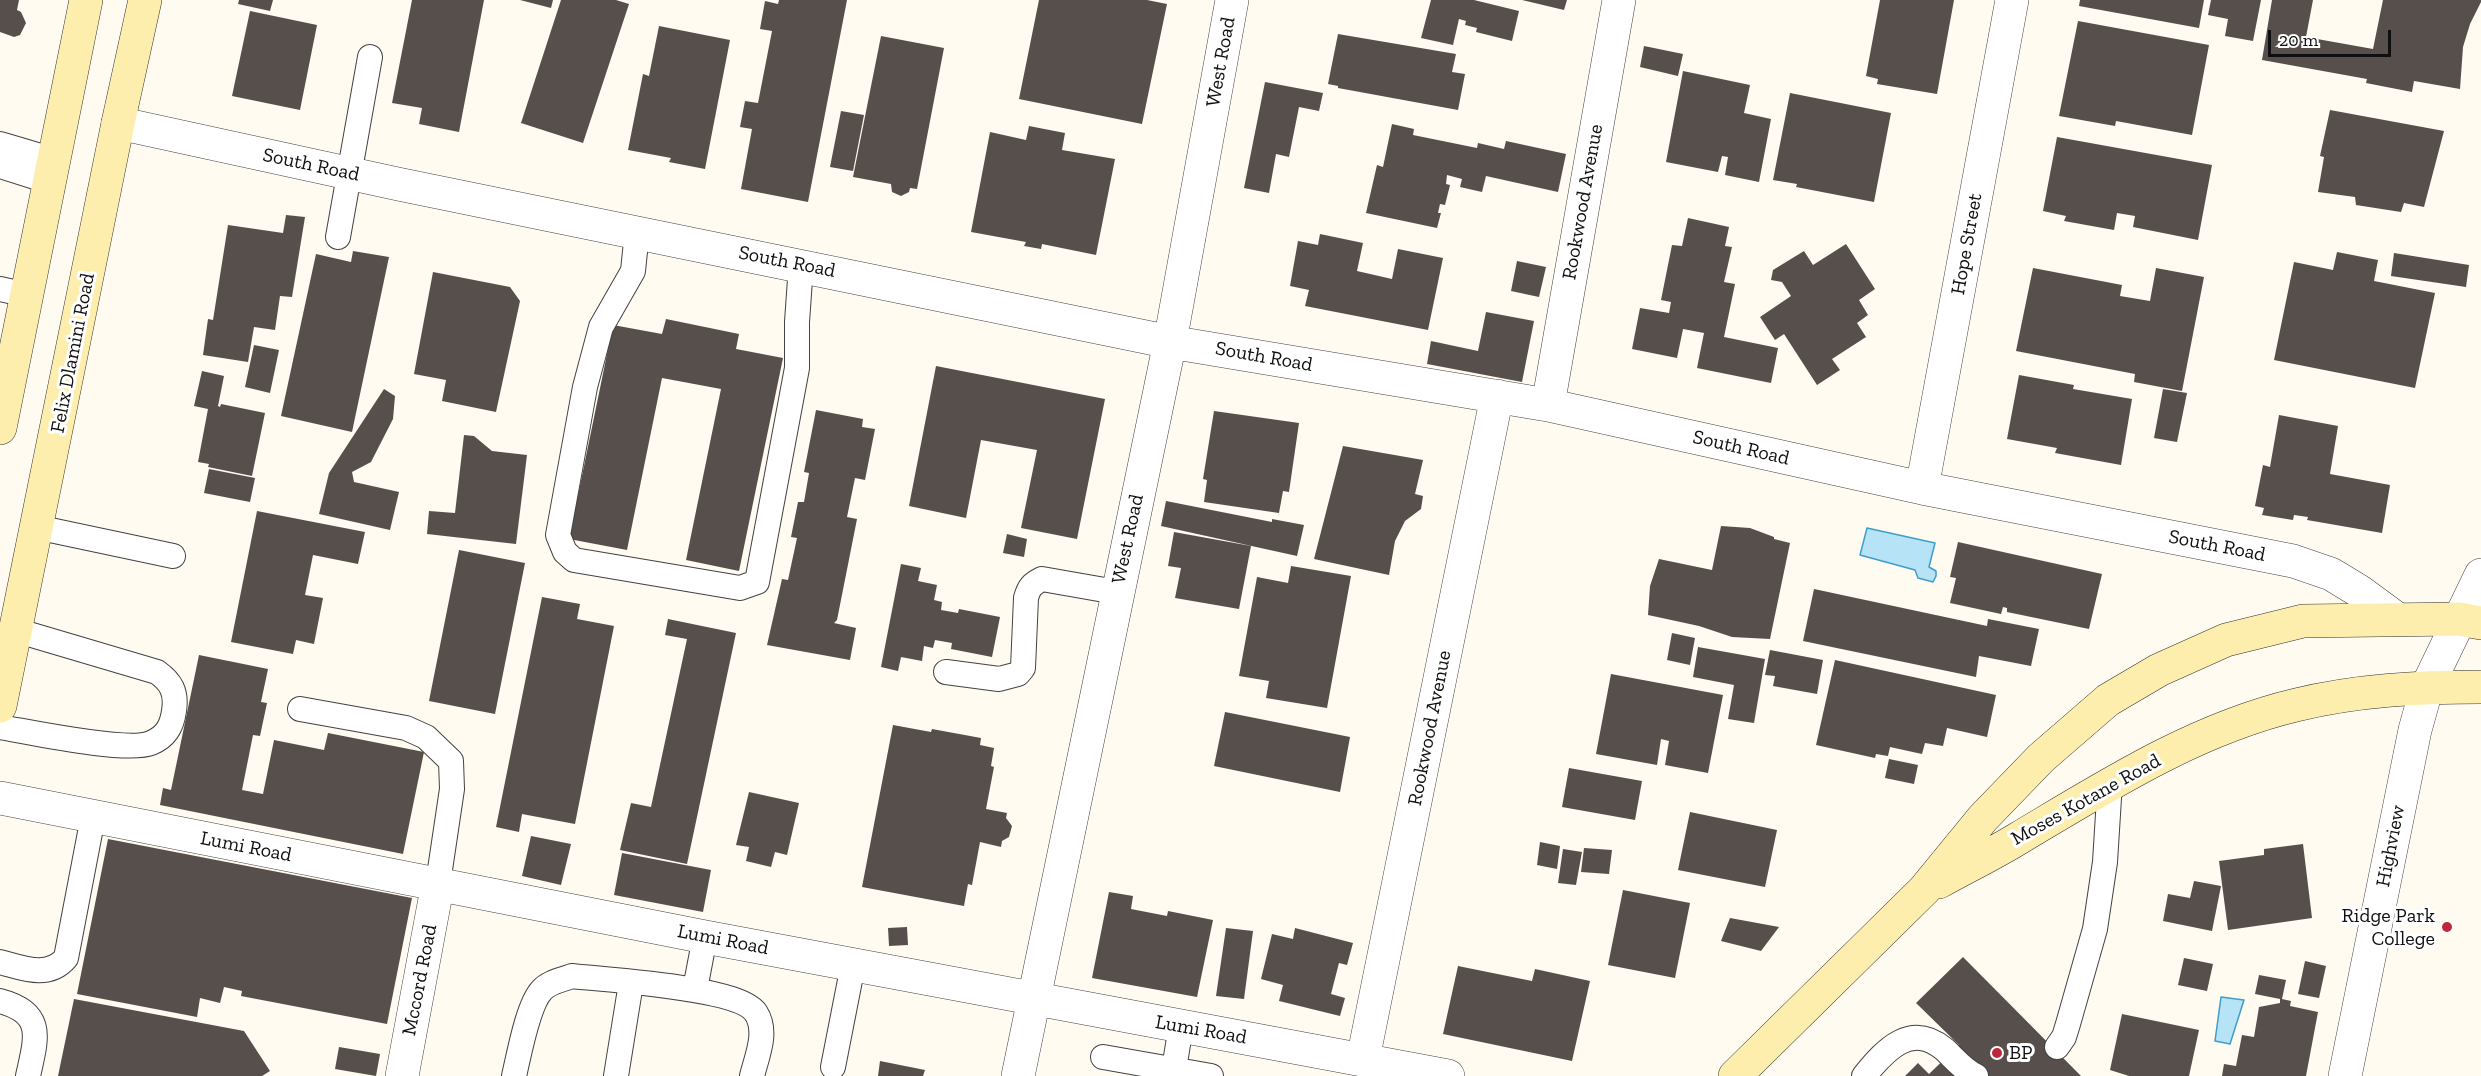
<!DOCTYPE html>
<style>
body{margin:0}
#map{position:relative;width:2481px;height:1076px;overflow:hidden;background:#fffbf1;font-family:"Zilla Slab",serif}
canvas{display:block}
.scale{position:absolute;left:2268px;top:30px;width:123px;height:27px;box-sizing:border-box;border:3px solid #0f0f0f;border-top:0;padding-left:8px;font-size:18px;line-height:21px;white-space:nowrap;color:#0f0f0f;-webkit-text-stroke:4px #fff;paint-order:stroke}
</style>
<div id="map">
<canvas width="2481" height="1076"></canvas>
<div class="scale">20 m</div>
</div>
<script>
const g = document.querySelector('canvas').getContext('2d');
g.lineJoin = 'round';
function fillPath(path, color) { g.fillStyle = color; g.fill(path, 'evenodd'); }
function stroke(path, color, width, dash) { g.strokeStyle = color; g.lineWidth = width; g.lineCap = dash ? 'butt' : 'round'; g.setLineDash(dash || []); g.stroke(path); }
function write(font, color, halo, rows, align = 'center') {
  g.font = font + ' "Zilla Slab",serif'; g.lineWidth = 6; g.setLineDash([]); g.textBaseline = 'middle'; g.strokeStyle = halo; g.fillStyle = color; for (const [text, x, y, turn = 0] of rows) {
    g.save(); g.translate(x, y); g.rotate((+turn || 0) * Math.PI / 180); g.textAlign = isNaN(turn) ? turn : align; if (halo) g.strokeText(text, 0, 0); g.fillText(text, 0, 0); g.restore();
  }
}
const water = new Path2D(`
 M 1867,528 L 1935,543 L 1929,567 L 1936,571 L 1936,576 L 1933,582 L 1918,578 L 1915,570 L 1860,555 Z
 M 2221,997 L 2244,1000 L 2230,1044 L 2215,1041 Z`);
fillPath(water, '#b6e3f5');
stroke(water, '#3e9ecb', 1.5);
fillPath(new Path2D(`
 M 0,0 L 19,0 L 17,10 L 21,12 L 26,23 L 20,35 L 14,37 L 0,32 Z
 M 239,0 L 273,0 L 270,11 L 238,4 Z
 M 412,0 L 484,0 L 459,132 L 419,124 L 422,108 L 392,103 Z
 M 520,0 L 553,0 L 551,8 Z
 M 561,0 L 616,0 L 629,4 L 583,143 L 521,123 Z
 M 779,0 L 847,0 L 808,202 L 741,189 L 752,129 L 740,127 L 745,101 L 758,103 L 772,31 L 760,29 L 765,1 L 778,4 Z
 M 1039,0 L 1147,0 L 1167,4 L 1142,124 L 1019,99 Z
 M 1431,0 L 1474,0 L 1519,11 L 1512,41 L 1476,32 L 1477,28 L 1465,25 L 1466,21 L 1459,19 L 1453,45 L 1421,38 Z
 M 1522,0 L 1567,0 L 1564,10 Z
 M 1880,0 L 1954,0 L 1937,94 L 1877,84 L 1878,79 L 1866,76 Z
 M 2080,0 L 2204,0 L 2199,28 L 2079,6 Z
 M 2211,0 L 2261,0 L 2253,41 L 2225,36 L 2228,19 L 2208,15 Z
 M 2272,0 L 2313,0 L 2306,37 L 2373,49 L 2383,0 L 2481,0 L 2481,2 L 2470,24 L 2463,47 L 2460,89 L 2414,81 L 2412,92 L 2366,83 L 2367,79 L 2262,60 Z
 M 250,11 L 317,25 L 300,110 L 232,96 Z
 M 2078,21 L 2209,45 L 2192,135 L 2116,121 L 2115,126 L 2059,116 Z
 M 659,26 L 730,40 L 705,169 L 669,162 L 671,158 L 628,150 L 643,74 L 649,76 Z
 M 1338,34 L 1456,54 L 1452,72 L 1465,74 L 1458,110 L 1338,88 L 1338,86 L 1328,84 Z
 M 881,36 L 944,48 L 917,189 L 910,188 L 909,192 L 901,196 L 892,192 L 891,184 L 853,177 Z
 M 1644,46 L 1683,54 L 1678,76 L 1640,67 Z
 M 1683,71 L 1750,85 L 1744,113 L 1771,119 L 1759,182 L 1725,175 L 1728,157 L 1722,156 L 1718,172 L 1666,162 Z
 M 1265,82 L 1323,93 L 1319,111 L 1299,107 L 1289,157 L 1276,154 L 1269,193 L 1244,188 Z
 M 1790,93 L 1891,113 L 1874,202 L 1796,187 L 1797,184 L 1773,180 Z
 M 2330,110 L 2444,131 L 2424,207 L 2404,203 L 2401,212 L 2356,205 L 2355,197 L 2318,192 L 2324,157 L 2320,156 Z
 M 841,111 L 864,115 L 853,171 L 830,167 Z
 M 1392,124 L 1414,129 L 1413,135 L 1477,148 L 1478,143 L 1504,149 L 1506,141 L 1566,154 L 1558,192 L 1486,176 L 1482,192 L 1460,187 L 1462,179 L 1447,175 L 1446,184 L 1450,185 L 1445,205 L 1440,204 L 1438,213 L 1441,213 L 1437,228 L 1366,213 L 1377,165 L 1383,167 Z
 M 1029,126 L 1065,133 L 1062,150 L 1115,159 L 1096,255 L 1042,244 L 1041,249 L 1024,246 L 1026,242 L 971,232 L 990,132 L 1026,140 Z
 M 2057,137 L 2212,165 L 2198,240 L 2133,227 L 2135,216 L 2117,213 L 2114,230 L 2064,221 L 2066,216 L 2043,211 Z
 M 286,215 L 305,217 L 292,297 L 280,296 L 275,330 L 254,327 L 248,362 L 203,355 L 208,319 L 213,320 L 228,225 L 283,233 Z
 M 1688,218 L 1729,227 L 1725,246 L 1732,247 L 1724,282 L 1735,284 L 1724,337 L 1778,348 L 1771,383 L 1697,368 L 1704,333 L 1683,329 L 1677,358 L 1632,349 L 1640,308 L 1669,313 L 1671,302 L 1661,300 L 1672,245 L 1682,246 Z
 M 1320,234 L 1363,243 L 1357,271 L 1392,279 L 1398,249 L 1443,258 L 1428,330 L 1305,306 L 1309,290 L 1290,286 L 1298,241 L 1318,245 Z
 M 1846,244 L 1875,289 L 1859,300 L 1868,315 L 1857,323 L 1866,337 L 1832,359 L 1840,370 L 1817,385 L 1784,334 L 1775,340 L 1760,317 L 1791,296 L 1782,282 L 1771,280 L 1773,270 L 1804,251 L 1813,265 Z
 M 353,251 L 389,257 L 352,432 L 281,416 L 316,254 L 351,262 Z
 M 2337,252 L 2378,260 L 2374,281 L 2435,293 L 2415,388 L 2274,360 L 2294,262 L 2333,270 Z
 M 2394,253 L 2469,265 L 2466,287 L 2391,276 Z
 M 1517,261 L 1546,267 L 1539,297 L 1511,291 Z
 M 2033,268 L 2122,285 L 2120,296 L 2150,301 L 2156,268 L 2204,277 L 2182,391 L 2134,382 L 2135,374 L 2016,351 Z
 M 433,272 L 510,287 L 520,301 L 496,412 L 442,401 L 446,380 L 414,374 Z
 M 1486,312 L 1534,321 L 1522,382 L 1427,364 L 1431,341 L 1478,351 Z
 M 666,319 L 739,334 L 736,349 L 783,358 L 739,571 L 686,560 L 721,389 L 662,378 L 627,550 L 569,539 L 613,325 L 662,334 Z
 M 254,345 L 279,350 L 270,393 L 245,387 Z
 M 936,366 L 1105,399 L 1077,539 L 1021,528 L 1037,450 L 981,440 L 966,518 L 909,506 Z
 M 202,371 L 224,376 L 218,406 L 220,407 L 221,404 L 265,413 L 252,476 L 208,467 L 209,464 L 198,462 L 208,409 L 194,406 Z
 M 2019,375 L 2074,385 L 2073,389 L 2132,399 L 2121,465 L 2055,453 L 2057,448 L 2007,439 Z
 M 384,389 L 395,396 L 393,419 L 371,462 L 352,472 L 354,482 L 399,492 L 390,530 L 319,514 L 329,473 Z
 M 2163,389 L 2187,393 L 2177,442 L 2154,438 Z
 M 816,410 L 863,419 L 862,427 L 875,429 L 865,480 L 855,478 L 847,517 L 857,519 L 837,620 L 834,623 L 856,628 L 850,660 L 767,645 L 782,579 L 788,580 L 797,538 L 791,537 L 798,502 L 804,502 L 809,473 L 804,472 Z
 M 1214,411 L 1299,423 L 1289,492 L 1283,491 L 1279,513 L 1204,502 L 1207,480 L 1203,479 Z
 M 2279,415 L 2338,426 L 2330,474 L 2390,485 L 2382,533 L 2307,520 L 2308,517 L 2294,515 L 2293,520 L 2262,515 L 2264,508 L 2255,506 L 2263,465 L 2270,467 Z
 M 464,435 L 474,436 L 492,451 L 527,455 L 516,544 L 427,534 L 429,511 L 455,513 Z
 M 1343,446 L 1423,460 L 1415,494 L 1423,496 L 1421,509 L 1405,521 L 1395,541 L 1389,575 L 1314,559 Z
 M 209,469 L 255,478 L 250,502 L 204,493 Z
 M 1166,501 L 1272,522 L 1272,519 L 1304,525 L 1297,556 L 1161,526 Z
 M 257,511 L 365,532 L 358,564 L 313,555 L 305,595 L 323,598 L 314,644 L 296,640 L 293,654 L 231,642 Z
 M 1721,526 L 1750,528 L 1774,537 L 1774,539 L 1790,543 L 1770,639 L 1732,637 L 1699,626 L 1648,615 L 1650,586 L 1659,559 L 1712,570 Z
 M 1174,532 L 1251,546 L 1239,609 L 1175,598 L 1181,568 L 1168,566 Z
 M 1007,534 L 1027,539 L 1024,557 L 1003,553 Z
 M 1958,542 L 2102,574 L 2089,629 L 2007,612 L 2007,608 L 2003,607 L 2001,614 L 1950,603 L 1956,578 L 1950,577 Z
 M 459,550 L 525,563 L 495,714 L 429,701 Z
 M 901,564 L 921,568 L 918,581 L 937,585 L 934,600 L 942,602 L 941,610 L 958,613 L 959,609 L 1000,617 L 992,657 L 951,649 L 952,643 L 935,640 L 933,648 L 924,646 L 922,661 L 901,657 L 898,671 L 881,667 Z
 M 1291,566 L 1351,576 L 1327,708 L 1266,698 L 1269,681 L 1239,676 L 1257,577 L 1288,583 Z
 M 1814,589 L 1987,626 L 1988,619 L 2039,629 L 2031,666 L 1979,656 L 1976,677 L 1803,641 Z
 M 542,597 L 580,604 L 577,619 L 614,626 L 575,824 L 522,814 L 519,832 L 496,827 Z
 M 668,619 L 736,633 L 687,864 L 620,850 L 631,803 L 651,807 L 687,639 L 665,635 Z
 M 1672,633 L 1695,638 L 1690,665 L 1667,660 Z
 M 1698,647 L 1765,659 L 1754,723 L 1728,719 L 1734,685 L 1693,677 Z
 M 1770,650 L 1823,660 L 1817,694 L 1773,686 L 1775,676 L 1765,675 Z
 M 199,655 L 268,669 L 261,702 L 267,703 L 260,736 L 253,735 L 242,790 L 263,794 L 274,740 L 324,750 L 328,733 L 424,752 L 403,854 L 160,805 L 163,788 L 171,790 Z
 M 1835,660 L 1996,695 L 1987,737 L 1947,728 L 1943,746 L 1925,743 L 1922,754 L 1890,747 L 1888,756 L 1876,754 L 1875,758 L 1816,745 Z
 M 1611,674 L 1723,695 L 1708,773 L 1665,765 L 1669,741 L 1661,739 L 1657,765 L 1596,754 Z
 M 1225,712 L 1350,737 L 1340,792 L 1214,766 Z
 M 893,725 L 931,732 L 932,729 L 981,738 L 980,745 L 994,748 L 991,766 L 994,767 L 986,809 L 1007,813 L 1006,818 L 1012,826 L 1009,837 L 1002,841 L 1001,847 L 980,842 L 972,885 L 968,884 L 964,906 L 862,887 Z
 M 1889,759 L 1918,765 L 1914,784 L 1885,778 Z
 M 1569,768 L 1642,781 L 1635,820 L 1562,807 Z
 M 749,792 L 799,803 L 787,855 L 775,852 L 771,867 L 746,861 L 749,847 L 736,845 Z
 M 1690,812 L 1777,830 L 1765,887 L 1678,870 Z
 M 531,836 L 571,844 L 561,885 L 522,876 Z
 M 108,839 L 412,898 L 387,1024 L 241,996 L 242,991 L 224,987 L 220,1003 L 200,998 L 197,1017 L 77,994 Z
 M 1540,842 L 1560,846 L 1557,869 L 1537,865 Z
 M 2303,844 L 2312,918 L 2228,930 L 2219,861 L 2264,855 L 2264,849 Z
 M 1584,848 L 1612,850 L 1609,874 L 1581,872 Z
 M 1563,849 L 1582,852 L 1576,885 L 1558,883 Z
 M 622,853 L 711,870 L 703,912 L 614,895 Z
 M 2194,881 L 2221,886 L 2212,931 L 2163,921 L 2168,894 L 2190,898 Z
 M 1623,890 L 1690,903 L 1675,978 L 1608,965 Z
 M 1109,892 L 1133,896 L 1131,909 L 1167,916 L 1168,911 L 1213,920 L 1197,997 L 1092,978 Z
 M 1730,918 L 1779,927 L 1761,951 L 1721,941 Z
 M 907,927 L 908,945 L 889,946 L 888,928 Z
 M 1226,928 L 1253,931 L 1244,999 L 1216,996 Z
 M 1295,928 L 1353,943 L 1347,965 L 1339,963 L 1331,994 L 1345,998 L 1340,1016 L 1279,1001 L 1283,985 L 1261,979 L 1272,934 L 1293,939 Z
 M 1963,957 L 2081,1076 L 1905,1076 L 1918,1063 L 1929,1074 L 1959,1045 L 1916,1003 Z
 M 2184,958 L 2213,964 L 2207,991 L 2178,985 Z
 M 2305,961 L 2326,966 L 2319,998 L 2298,994 Z
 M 1458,966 L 1532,981 L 1535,969 L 1590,981 L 1572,1061 L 1443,1034 Z
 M 2259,975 L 2286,980 L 2282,999 L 2291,1001 L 2290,1006 L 2318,1012 L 2306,1076 L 2222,1076 L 2224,1064 L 2236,1066 L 2242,1035 L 2254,1037 L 2259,1007 L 2280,1003 L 2280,999 L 2255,994 Z
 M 74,999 L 244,1031 L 270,1071 L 262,1076 L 58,1076 Z
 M 2122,1014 L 2199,1030 L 2189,1076 L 2129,1076 L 2110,1070 Z
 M 339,1047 L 380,1054 L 376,1076 L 335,1069 Z
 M 880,1061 L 925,1070 L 923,1076 L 878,1076 Z`), '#574f4b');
const lane = new Path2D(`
 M 0,144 L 54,160
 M 0,166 L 51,182
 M 637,232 L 633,271 L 601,327 L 585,387 L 558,535 L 565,552 L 574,560 L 740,588 L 757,582 L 797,368 L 797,322 L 801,265
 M 338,237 L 370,57
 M 0,289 L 27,295
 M 36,527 L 173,556
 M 946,672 L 999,679 L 1018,674 L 1023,668 L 1026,598 C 1029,587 1032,584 1042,579 L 1116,592
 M 300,709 L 406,728 L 426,737 L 451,761 L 452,789 L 438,883
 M 0,727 C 30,732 127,753 151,743 C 166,737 172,726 174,711 C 177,692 171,682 157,672 L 15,630
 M 0,962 C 23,968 48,979 66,958 L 93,817
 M 695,989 L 705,937
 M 0,1001 C 46,1013 36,1039 28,1076
 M 2057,1047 L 2064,1037 L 2068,1024 L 2095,929 L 2105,862 L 2110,782
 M 1103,1057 L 1211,1076
 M 833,1067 L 853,965
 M 1174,1069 L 1181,1026
 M 514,1076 C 519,1055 528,1004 542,990 C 549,982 562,980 572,976 C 606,980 739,987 756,1013 C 768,1032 757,1056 752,1076
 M 616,1076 L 631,983
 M 1864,1076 C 1886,1049 1911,1022 1944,1049 C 1954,1058 1963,1070 1976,1076`);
const street = new Path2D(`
 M 118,123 L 398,184 L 1170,342 L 1548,405 L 1922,488 L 2293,561 L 2331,574 L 2359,591 L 2397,619
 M 1548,405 L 1619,0
 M 1922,488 L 2012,0
 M 0,798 L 705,937 L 1448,1076
 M 1363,1059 L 1497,396
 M 402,1076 L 438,883
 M 1018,1076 L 1170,342 L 1232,0
 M 2345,1076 L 2415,730 L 2427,687 L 2481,575`);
const secondary = new Path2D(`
 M 0,428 L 86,0
 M 0,706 L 118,123 L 145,0
 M 1939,882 C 1966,867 1993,854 2019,838 C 2106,786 2195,729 2296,705 C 2357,690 2419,687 2481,687
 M 1735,1076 L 1924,890 L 1983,818 L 2041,758 L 2108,700 L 2159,670 L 2226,640 L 2303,621 L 2459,619 L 2481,623`);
stroke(lane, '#424242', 26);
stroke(street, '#424242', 34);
stroke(secondary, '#313131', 34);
stroke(lane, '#fff', 24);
stroke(street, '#fff', 33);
stroke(secondary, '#fdeead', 33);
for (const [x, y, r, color] of [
 [2447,927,6,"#bd283b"],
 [1997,1053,6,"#bd283b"]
]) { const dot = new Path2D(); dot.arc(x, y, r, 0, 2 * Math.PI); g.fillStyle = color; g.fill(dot); stroke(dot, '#fff', 2); }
write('20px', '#0f0f0f', '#fff', [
 ["West Road",1221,62,-80],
 ["South Road",311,165,12],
 ["Rookwood Avenue",1583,202,-80],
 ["Hope Street",1967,244,-80],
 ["South Road",787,262,11],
 ["Felix Dlamini Road",73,353,-79],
 ["South Road",1264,357,10],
 ["South Road",1741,448,13],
 ["West Road",1128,539,-78],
 ["South Road",2217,546,11],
 ["Rookwood Avenue",1430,728,-79],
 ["Moses Kotane Road",2086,800,-29],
 ["Highview",2391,846,-79],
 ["Lumi Road",246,847,11],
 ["Lumi Road",723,940,11],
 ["Mccord Road",420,980,-79],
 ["Lumi Road",1201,1030,10]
]);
write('20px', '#0f0f0f', '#fff', [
 ["Ridge Park",2435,916],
 ["College",2435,939],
 ["BP",2009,1053,"left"]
], 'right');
</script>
